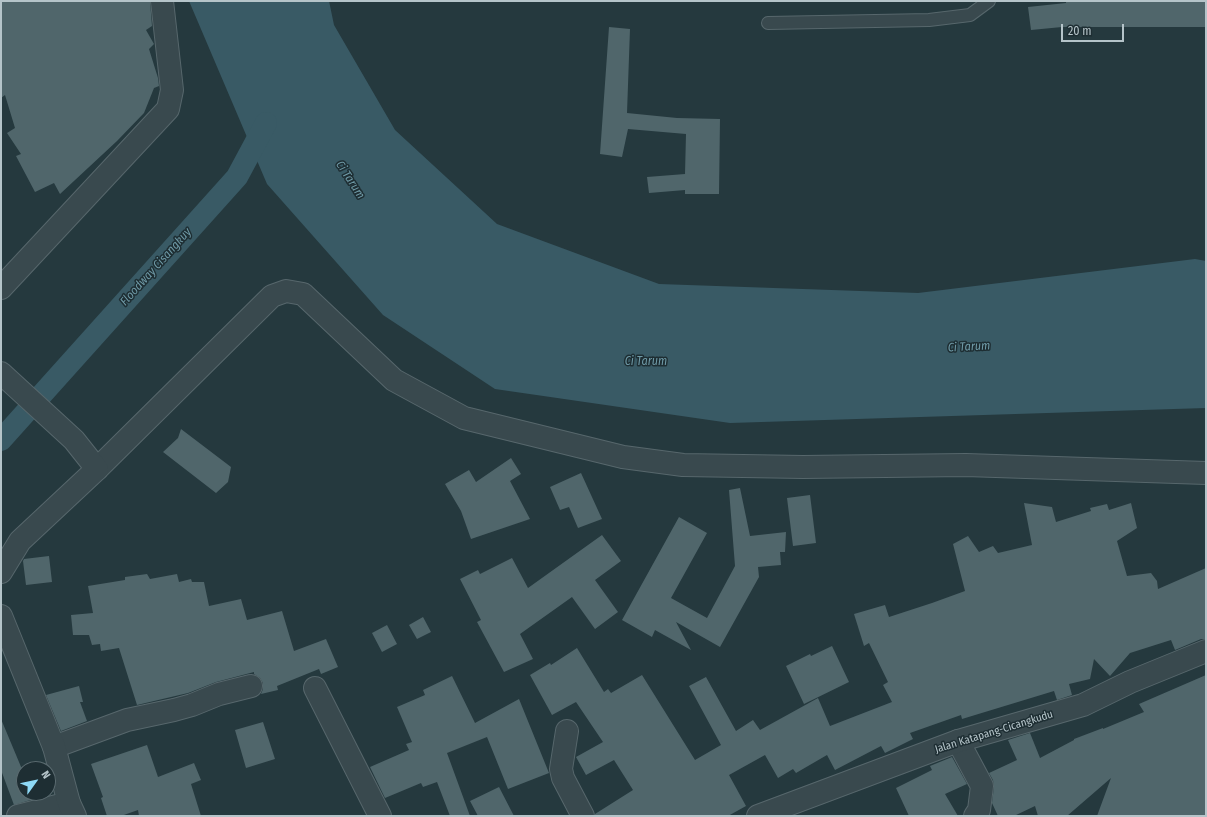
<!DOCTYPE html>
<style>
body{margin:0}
#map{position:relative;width:1207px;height:817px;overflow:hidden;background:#25393e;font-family:"Fira Sans Condensed",sans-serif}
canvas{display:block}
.frame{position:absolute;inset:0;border:2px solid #b5c4c9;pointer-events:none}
.north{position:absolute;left:16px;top:761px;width:40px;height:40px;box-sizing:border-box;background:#1e2e33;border:1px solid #5a6a6f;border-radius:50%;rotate:57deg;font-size:11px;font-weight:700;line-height:16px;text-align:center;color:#b5c4c9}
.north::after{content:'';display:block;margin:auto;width:14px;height:18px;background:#8ed9f6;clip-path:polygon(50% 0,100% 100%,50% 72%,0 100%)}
.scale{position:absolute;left:1061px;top:24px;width:63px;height:18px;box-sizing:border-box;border:2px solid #b5c4c9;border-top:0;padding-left:5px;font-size:12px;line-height:14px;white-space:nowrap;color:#b5c4c9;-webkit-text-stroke:3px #1e2e33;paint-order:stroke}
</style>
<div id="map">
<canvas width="1207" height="817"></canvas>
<div class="frame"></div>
<div class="north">N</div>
<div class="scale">20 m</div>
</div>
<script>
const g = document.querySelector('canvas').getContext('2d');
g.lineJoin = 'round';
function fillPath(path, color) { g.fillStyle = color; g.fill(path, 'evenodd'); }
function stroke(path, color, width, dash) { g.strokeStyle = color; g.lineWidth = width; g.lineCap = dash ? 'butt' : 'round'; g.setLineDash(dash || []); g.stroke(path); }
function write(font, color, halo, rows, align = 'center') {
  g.font = font + ' "Fira Sans Condensed",sans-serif'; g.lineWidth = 3; g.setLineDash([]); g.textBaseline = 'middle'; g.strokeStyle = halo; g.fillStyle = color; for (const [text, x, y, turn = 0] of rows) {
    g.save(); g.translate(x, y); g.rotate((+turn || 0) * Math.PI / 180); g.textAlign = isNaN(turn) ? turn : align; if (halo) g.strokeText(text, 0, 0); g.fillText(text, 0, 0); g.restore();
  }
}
fillPath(new Path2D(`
 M 189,1 L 329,1 L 334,25 L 395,130 L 497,224 L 659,284 L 918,293 L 1195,259 L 1206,261 L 1206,408 L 730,423 L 495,389 L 383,315 L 267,184 Z`), '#395a65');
stroke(new Path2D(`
 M 1,440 L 237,177 L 266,123`), '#395a65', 22);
fillPath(new Path2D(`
 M 1,1 L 150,1 L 152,26 L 146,30 L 154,44 L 149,49 L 158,78 L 159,86 L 154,88 L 144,113 L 117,141 L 60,194 L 54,183 L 35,192 L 16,156 L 21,154 L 7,133 L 15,128 L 5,95 L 1,98 Z
 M 1066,1 L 1206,1 L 1206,27 L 1062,27 L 1031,30 L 1028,7 L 1066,3 Z
 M 609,27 L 630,29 L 627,113 L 677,118 L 720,119 L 719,194 L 685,194 L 685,190 L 649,193 L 647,177 L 685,174 L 686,134 L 628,129 L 622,157 L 600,154 Z
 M 181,429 L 231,467 L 228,482 L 216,493 L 163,452 L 178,438 Z
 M 511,458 L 521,474 L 510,481 L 530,519 L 471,539 L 461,511 L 445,484 L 469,470 L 476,482 Z
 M 581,473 L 602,519 L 578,528 L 569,507 L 560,510 L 550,487 Z
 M 740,488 L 750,536 L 786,532 L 785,552 L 780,552 L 781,565 L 758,567 L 759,577 L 720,647 L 676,622 L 691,650 L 655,630 L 652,637 L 622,620 L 679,517 L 707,533 L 671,598 L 707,618 L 735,566 L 729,490 Z
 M 810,495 L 816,543 L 793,546 L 787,498 Z
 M 1024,503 L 1052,507 L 1056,522 L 1091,511 L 1090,508 L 1107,504 L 1109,510 L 1131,503 L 1137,528 L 1117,541 L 1127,576 L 1151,573 L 1157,581 L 1158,589 L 1206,568 L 1206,639 L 1201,639 L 1175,650 L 1171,640 L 1130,653 L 1110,676 L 1094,659 L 1090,679 L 1069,684 L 1072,695 L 1057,700 L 1054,691 L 962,719 L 961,715 L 910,733 L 913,739 L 885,753 L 881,746 L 835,770 L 827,755 L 796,773 L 793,769 L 778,778 L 765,755 L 729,775 L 746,806 L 728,816 L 595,816 L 595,814 L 633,790 L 614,760 L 586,775 L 576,757 L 603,742 L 576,702 L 552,715 L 530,675 L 550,663 L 551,665 L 577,648 L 604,692 L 608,689 L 611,693 L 642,675 L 695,760 L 721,745 L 689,686 L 706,677 L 736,731 L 753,720 L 760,730 L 818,698 L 830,726 L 892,702 L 883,685 L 888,682 L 869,643 L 864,646 L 854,614 L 885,605 L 889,617 L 932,603 L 965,591 L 953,544 L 968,536 L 979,552 L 993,546 L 998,553 L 1032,545 Z
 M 602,535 L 621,561 L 595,580 L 618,612 L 595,629 L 572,597 L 520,634 L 533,659 L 504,672 L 477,622 L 481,620 L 460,579 L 478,570 L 480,574 L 512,558 L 528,588 Z
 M 49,556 L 52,582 L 26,585 L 23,561 L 24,559 Z
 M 147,574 L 150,579 L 177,574 L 179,582 L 191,579 L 192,582 L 204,582 L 209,606 L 241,599 L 247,620 L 282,611 L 294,651 L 326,639 L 338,667 L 321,674 L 319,669 L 277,686 L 278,690 L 261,694 L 263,689 L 263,683 L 260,678 L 254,674 L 254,672 L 216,682 L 188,693 L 137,705 L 119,648 L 101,651 L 100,644 L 92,645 L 89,635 L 73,635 L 71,615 L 93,613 L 88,586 L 125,580 L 125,577 Z
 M 423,617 L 431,632 L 417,639 L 409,625 Z
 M 387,625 L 397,644 L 382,652 L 372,633 Z
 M 832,646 L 849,682 L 804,704 L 786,666 L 810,654 L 811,656 Z
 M 1206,675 L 1206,816 L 1097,816 L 1111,778 L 1067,816 L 1038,816 L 1035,806 L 1014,816 L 998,816 L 992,803 L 994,787 L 993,780 L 989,773 L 1017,760 L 1008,740 L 1030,733 L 1040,758 L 1074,740 L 1074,739 L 1103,728 L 1103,729 L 1144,712 L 1139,704 Z
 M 452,676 L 475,723 L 519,699 L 549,773 L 508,789 L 487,737 L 447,753 L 470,816 L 450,816 L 437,782 L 423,787 L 421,783 L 385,798 L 370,767 L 409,750 L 406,744 L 412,742 L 397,707 L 425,695 L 423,690 Z
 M 79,686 L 83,702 L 80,702 L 87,721 L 61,731 L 46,695 Z
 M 1,719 L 24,774 L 24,793 L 35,793 L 37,798 L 14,805 L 1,770 Z
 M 263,722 L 275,759 L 246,768 L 235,730 Z
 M 147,745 L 158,777 L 194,763 L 201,780 L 191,784 L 201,816 L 139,816 L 138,810 L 121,816 L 107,816 L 101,798 L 103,797 L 91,764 Z
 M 952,757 L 967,784 L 945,794 L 958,816 L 909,816 L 896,788 L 932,770 L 930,766 Z
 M 499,787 L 514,816 L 478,816 L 470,801 Z`), '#50666b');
const service = new Path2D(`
 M 768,23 L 929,20 L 970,15 L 989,1`);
const minor = new Path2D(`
 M 1,288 L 168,109 L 172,90 L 162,1
 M 97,469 L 272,296 L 286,291 L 303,294 L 394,380 L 464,418 L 623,457 L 683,465 L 803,467 L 966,465 L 1206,473
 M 315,688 L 380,816
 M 567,731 L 561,769 L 563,778 L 583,816
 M 958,741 L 982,786 L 979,810 L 975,816
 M 54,747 L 127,720 L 174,710 L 192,705 L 219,694 L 251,686
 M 18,816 L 69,803`);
const tertiary = new Path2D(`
 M 1,373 L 74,440 L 97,469 L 20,541 L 1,572
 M 1,616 L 54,747 L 69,803 L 75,816
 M 758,816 L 958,741 L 1083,705 L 1130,682 L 1206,651`);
stroke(service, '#57676c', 14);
stroke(minor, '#57676c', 24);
stroke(tertiary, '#57676c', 24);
stroke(service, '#39494e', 12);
stroke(minor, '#39494e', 22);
stroke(tertiary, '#39494e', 22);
write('11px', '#b5c4c9', '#1e2e33', [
 ["Jalan Katapang-Cicangkudu",994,732,-17]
]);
write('italic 12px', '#6f9aa7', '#1e2e33', [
 ["Ci Tarum",350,180,57],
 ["Floodway Cisangkuy",156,267,-48],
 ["Ci Tarum",969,347,-3],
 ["Ci Tarum",646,362]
]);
</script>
